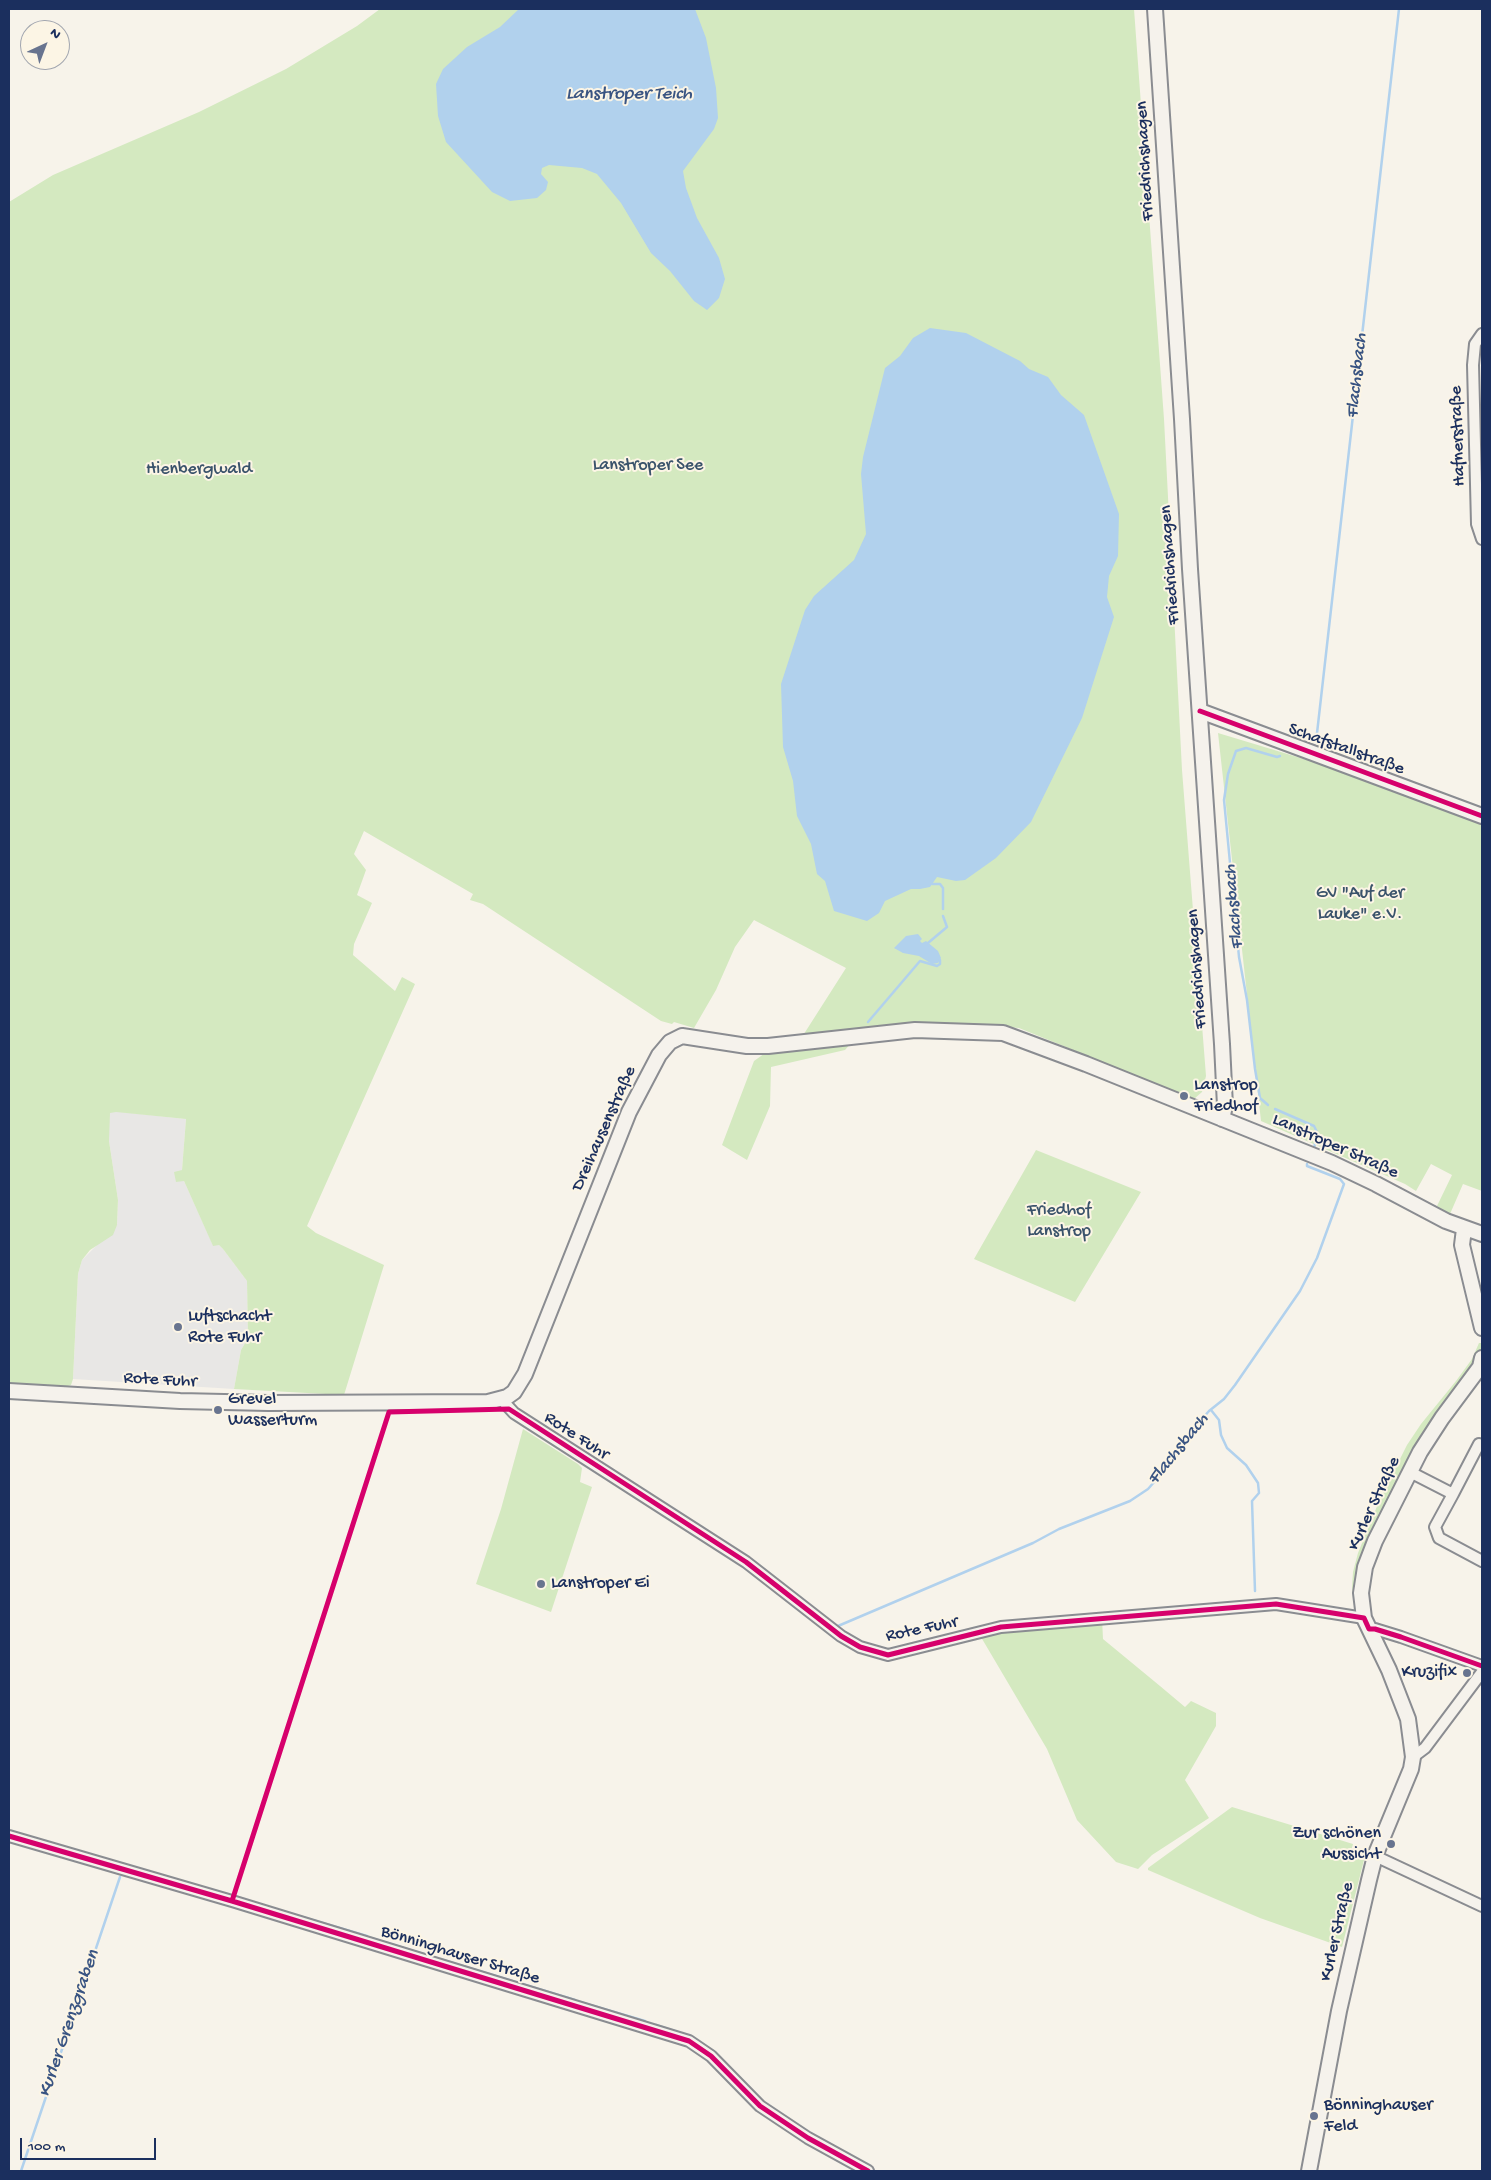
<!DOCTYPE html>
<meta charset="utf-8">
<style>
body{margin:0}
#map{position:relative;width:1491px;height:2180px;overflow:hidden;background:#f7f3ea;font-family:"Gochi Hand",sans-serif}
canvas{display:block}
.frame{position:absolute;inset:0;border:10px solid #1b2f5e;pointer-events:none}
.north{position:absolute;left:20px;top:20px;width:50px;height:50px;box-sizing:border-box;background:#fcf5e5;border:1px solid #a2a6af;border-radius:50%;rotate:43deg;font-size:14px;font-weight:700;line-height:20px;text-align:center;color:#1b2f5e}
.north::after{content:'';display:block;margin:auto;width:18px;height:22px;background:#68748f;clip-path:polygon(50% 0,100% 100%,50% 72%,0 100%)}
.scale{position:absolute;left:20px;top:2138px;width:136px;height:22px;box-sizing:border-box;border:2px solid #1b2f5e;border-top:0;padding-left:6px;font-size:15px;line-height:18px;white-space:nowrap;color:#1b2f5e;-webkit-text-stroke:4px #fcf5e5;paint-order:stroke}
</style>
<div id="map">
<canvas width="1491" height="2180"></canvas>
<div class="frame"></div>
<div class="north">N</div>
<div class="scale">100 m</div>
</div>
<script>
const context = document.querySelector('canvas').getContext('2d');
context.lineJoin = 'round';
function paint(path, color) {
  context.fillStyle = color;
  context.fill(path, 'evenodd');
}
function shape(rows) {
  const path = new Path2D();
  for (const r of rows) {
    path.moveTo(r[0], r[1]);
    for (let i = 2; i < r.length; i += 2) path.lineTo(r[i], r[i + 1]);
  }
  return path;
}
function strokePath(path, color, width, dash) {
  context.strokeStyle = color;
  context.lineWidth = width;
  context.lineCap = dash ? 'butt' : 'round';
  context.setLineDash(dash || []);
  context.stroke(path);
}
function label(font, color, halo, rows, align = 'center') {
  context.font = font + ' "Gochi Hand",sans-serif';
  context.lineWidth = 4;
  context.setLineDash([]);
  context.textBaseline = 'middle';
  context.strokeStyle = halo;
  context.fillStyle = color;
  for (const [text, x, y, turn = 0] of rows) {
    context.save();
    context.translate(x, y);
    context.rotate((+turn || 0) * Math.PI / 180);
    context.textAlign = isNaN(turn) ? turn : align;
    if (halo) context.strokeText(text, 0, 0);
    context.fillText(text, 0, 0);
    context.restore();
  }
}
paint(shape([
 [109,1112,122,1112,186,1119,182,1170,176,1181,184,1181,213,1245,219,1245,223,1249,247,1281,248,1338,241,1350,234,1389,73,1379,78,1274,82,1260,117,1225,118,1200,109,1141]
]), '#e8e7e5');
paint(shape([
 [380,9,1134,9,1164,419,1182,770,1206,1076,1202,1092,1194,1099,1019,1028,997,1026,898,1028,802,1037,846,968,754,920,735,947,716,990,694,1028,674,1022,672,1024,661,1021,483,904,470,900,473,894,364,831,354,854,366,870,357,895,372,903,354,944,353,955,395,991,402,977,415,984,307,1226,316,1233,384,1265,344,1395,234,1389,241,1350,248,1338,247,1281,223,1249,219,1245,213,1246,184,1181,176,1182,174,1172,182,1170,186,1119,116,1112,110,1113,109,1141,118,1200,117,1225,113,1235,90,1250,82,1260,78,1274,73,1379,71,1385,59,1389,9,1385,9,202,53,175,199,112,286,69,357,26],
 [1218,733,1443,801,1482,816,1482,1191,1463,1184,1450,1214,1437,1206,1452,1175,1431,1164,1416,1191,1405,1184,1261,1121],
 [852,1042,845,1050,771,1067,770,1106,747,1160,722,1145,754,1061,768,1051],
 [1036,1150,1141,1192,1075,1302,974,1259],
 [1479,1343,1482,1343,1482,1358,1375,1541,1357,1616,1352,1587,1353,1572,1358,1553,1380,1499,1407,1445,1421,1424,1456,1381,1472,1359],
 [523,1429,578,1464,582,1468,580,1482,592,1487,551,1612,476,1584,501,1509],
 [1102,1618,1103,1639,1160,1686,1185,1707,1191,1701,1216,1713,1216,1726,1185,1780,1209,1818,1152,1855,1138,1869,1116,1862,1077,1820,1047,1749,978,1632],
 [1232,1807,1353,1844,1350,1855,1364,1860,1342,1947,1260,1918,1148,1870,1148,1868]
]), '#d4e9c0');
paint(shape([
 [519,9,695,9,706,38,716,88,718,118,714,129,683,171,686,188,697,218,719,258,725,279,719,298,707,310,694,301,670,271,651,253,621,203,597,174,582,168,549,165,542,168,541,174,548,182,546,190,537,198,510,201,492,192,446,142,438,116,436,84,443,69,467,47,500,27],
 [930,328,966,333,1020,361,1029,369,1048,377,1061,395,1084,415,1119,514,1118,556,1109,576,1107,597,1114,617,1082,718,1031,822,996,858,965,880,956,881,937,877,930,887,920,889,911,889,885,901,879,913,867,921,834,911,825,881,817,874,811,844,797,816,793,781,783,747,781,684,805,610,814,596,854,560,866,534,861,474,863,457,885,368,900,356,913,338],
 [918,934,922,939,920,941,922,943,926,941,938,951,941,958,938,963,932,964,919,956,903,953,894,948,906,936]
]), '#b1d1ed');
strokePath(shape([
 [1316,742,1399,9],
 [932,884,940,884,943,888,943,909],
 [928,943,947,927,943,916],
 [868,1022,920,961,937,966,940,964,940,960],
 [1268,1105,1260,1098,1255,1069,1247,1000,1239,957,1224,800,1228,774,1236,751,1246,748,1277,757,1280,756],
 [1275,1109,1314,1126,1317,1132,1314,1149],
 [1211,1410,1219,1420,1221,1435,1227,1448,1246,1465,1258,1483,1259,1493,1252,1501,1255,1591],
 [838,1626,1033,1543,1059,1529,1130,1501,1148,1489,1177,1456,1202,1419,1209,1411,1224,1399,1235,1385,1300,1291,1317,1258,1344,1184,1340,1179,1307,1166,1307,1164],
 [268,1907,367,1936],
 [371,1938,433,1957],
 [443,1960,575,2000],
 [580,2002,645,2021],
 [656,2025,677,2032],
 [21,2171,120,1877]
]), '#b1d1ed', 2.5);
const street = shape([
 [1482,334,1475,344,1473,365,1477,524,1482,539],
 [502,1400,514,1413,746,1562,841,1636,860,1647,888,1655,1001,1627,1276,1604,1364,1618],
 [1410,1472,1453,1494,1479,1444,1482,1446],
 [1453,1494,1435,1527,1439,1538,1482,1561],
 [1369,1629,1375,1629,1401,1637,1482,1666],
 [1413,1757,1425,1748,1482,1672],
 [9,1836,232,1901,689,2041,711,2056,760,2106,808,2138,868,2171],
 [1375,1856,1482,1906]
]);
const secondary = shape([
 [1155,9,1182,419,1190,569,1222,1044,1225,1106,1222,1119],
 [1200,711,1482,816],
 [1464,1229,1462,1245,1482,1328],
 [9,1391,180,1401,268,1403,488,1402,507,1397,514,1392,525,1374,629,1112,659,1055,670,1042,682,1036,747,1046,768,1046,915,1030,1003,1033,1086,1064,1332,1163,1376,1184,1446,1221,1482,1234],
 [1309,2171,1339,2011,1369,1880,1375,1856,1411,1769,1413,1757,1408,1719,1389,1670,1364,1618,1361,1593,1365,1567,1375,1541,1420,1452,1442,1418,1480,1367,1482,1358]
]);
strokePath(street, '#8a8c91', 14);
strokePath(secondary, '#8a8c91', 18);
strokePath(street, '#f5f2ec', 10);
strokePath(secondary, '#f5f2ec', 14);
strokePath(shape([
 [1200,711,1482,816],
 [9,1836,232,1901,689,2041,711,2056,760,2106,808,2138,868,2171],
 [232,1901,389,1412,509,1409,746,1562,841,1636,860,1647,888,1655,1001,1627,1276,1604,1364,1618,1369,1629,1375,1629,1401,1637,1482,1666]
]), '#d6006c', 5);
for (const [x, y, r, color] of [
 [1184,1096,5,"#68748f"],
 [178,1327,5,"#68748f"],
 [218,1410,5,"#68748f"],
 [541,1584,5,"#68748f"],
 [1467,1673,5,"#68748f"],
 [1391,1844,5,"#68748f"],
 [1314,2116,5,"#68748f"]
]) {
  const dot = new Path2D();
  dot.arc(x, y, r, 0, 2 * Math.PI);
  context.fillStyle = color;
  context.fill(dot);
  strokePath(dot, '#fcf5e5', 2);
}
label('18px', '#1b2f5e', '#fcf5e5', [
 ["Friedrichshagen",1146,161,-93],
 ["Hafnerstraße",1459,436,-92],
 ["Friedrichshagen",1171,565,-94],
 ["Schafstallstraße",1346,750,20],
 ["Friedrichshagen",1198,969,-94],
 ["Dreihausenstraße",605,1129,-66],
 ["Lanstroper Straße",1335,1147,24],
 ["Rote Fuhr",160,1381,3],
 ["Rote Fuhr",576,1437,33],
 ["Kurler Straße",1375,1504,-65],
 ["Rote Fuhr",922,1630,-12],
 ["Kurler Straße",1338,1932,-77],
 ["Bönninghauser Straße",460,1956,17]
]);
label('18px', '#3a536b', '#fcf5e5', [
 ["Lanstroper See",648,466],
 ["Hienbergwald",199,470],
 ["GV \"Auf der",1360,894],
 ["Lauke\" e.V.",1360,915],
 ["Friedhof",1059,1211],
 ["Lanstrop",1059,1232]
]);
label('18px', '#1b2f5e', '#fcf5e5', [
 ["Lanstrop",1194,1086],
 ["Friedhof",1194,1107],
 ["Luftschacht",188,1317],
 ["Rote Fuhr",188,1338],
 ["Grevel",228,1400],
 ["Wasserturm",228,1421],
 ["Lanstroper Ei",551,1584],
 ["Kruzifix",1457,1673,"right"],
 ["Zur schönen",1381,1834,"right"],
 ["Aussicht",1381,1855,"right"],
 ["Bönninghauser",1324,2106],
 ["Feld",1324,2127]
], 'left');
label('italic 19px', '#395482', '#fcf5e5', [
 ["Lanstroper Teich",629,95],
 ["Flachsbach",1358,376,-84],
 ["Flachsbach",1235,907,-95],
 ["Flachsbach",1179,1450,-51],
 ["Kurler Grenzgraben",70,2024,-71]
]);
</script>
